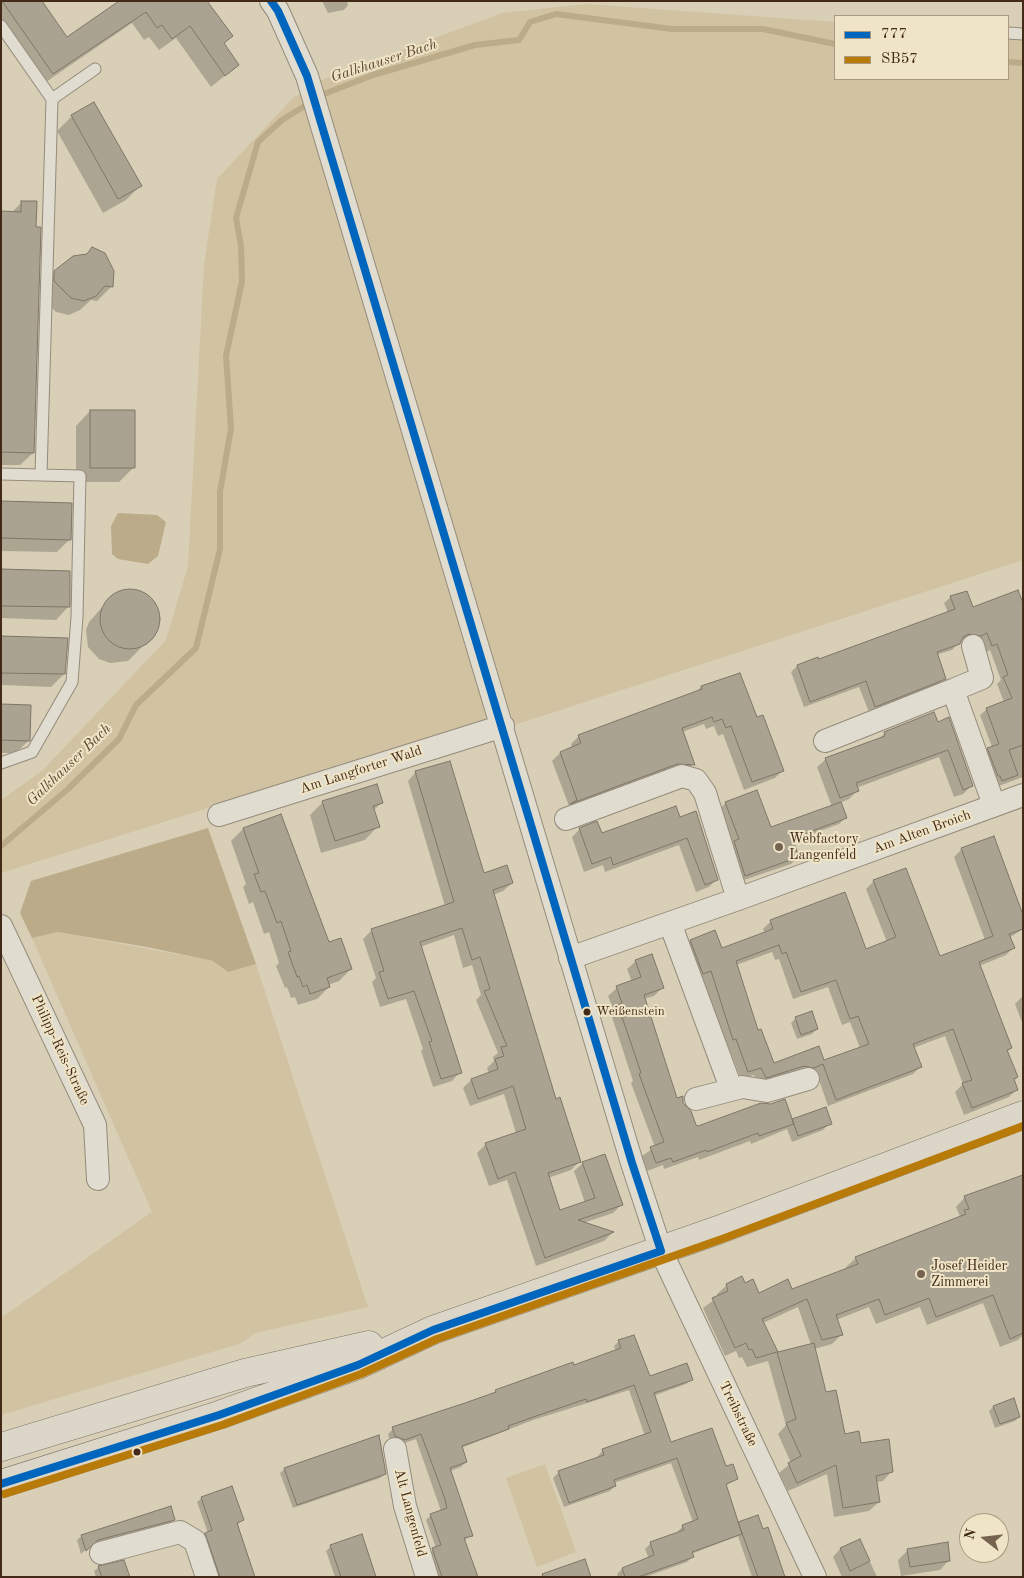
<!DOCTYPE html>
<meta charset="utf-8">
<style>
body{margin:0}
#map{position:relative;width:1024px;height:1578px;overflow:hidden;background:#d8cfb6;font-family:"Old Standard TT",serif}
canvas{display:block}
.frame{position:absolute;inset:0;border:2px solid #422918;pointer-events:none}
.legend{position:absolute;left:834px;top:15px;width:175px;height:65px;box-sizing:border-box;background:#efe4c6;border:1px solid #aa9980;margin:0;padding:6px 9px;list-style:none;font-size:15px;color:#422918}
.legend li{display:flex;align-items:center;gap:10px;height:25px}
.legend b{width:25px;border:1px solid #aa9980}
.north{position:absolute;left:959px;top:1513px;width:50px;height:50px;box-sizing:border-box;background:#efe4c6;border:1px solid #aa9980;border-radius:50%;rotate:286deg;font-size:14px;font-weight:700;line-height:20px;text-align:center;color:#422918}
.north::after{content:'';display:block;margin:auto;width:18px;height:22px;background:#76634f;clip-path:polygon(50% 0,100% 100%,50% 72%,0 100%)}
</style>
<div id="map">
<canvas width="1024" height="1578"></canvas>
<div class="frame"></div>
<ul class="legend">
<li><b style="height:6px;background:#0065bd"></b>777</li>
<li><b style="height:6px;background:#b87a08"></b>SB57</li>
</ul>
<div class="north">N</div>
</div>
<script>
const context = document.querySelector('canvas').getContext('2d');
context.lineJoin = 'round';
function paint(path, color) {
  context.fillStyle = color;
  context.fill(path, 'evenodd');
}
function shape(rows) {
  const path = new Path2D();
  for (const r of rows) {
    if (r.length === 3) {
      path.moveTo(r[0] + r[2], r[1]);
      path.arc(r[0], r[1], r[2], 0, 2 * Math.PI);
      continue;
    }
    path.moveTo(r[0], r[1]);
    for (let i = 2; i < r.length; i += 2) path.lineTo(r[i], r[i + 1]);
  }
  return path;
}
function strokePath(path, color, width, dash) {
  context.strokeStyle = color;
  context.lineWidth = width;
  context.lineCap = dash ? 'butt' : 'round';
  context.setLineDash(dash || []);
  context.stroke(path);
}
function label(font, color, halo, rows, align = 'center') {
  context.font = font + ' "Old Standard TT",serif';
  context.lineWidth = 4;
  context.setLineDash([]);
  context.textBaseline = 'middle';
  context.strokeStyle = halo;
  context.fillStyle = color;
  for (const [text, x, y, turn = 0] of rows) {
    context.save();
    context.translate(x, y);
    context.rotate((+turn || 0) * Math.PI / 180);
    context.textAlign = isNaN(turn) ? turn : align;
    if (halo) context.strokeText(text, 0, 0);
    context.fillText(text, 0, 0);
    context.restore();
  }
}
paint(shape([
 [586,4,835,22,835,79,1008,79,1008,35,1023,36,1023,560,514,725,511,713,1,873,1,800,43,770,166,640,188,566,204,265,217,179,293,98,319,81,502,13],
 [58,932,213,961,228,972,256,964,368,1307,256,1333,239,1344,1,1415,1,1318,152,1212,32,938],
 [545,1464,576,1552,537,1567,506,1478]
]), '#d1c2a1');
paint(shape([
 [118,513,157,515,166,522,158,556,148,564,118,559,112,554,111,526],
 [208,828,256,964,228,972,213,961,147,947,58,932,32,938,20,913,31,881]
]), '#bbab89');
paint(shape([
 [1,1,40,1,67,39,121,1,231,36,223,44,238,65,211,87,176,38,159,50,149,37,144,40,132,23,40,86,1,31],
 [322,1,347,1,348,5,344,10,328,13],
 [94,104,140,186,126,200,103,213,57,131,72,116],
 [22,202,33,453,20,465,1,465,1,217,11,213],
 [92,249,112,286,97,301,91,300,80,310,69,315,56,312,40,296,40,287,55,272,85,256],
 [90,411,133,468,119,482,76,482,76,426],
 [1,502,70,539,57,552,1,551],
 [1,570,68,607,56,620,1,618],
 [134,590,145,594,154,602,158,611,159,622,155,634,128,661,110,663,99,659,88,647,86,630,89,622,113,595],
 [1017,591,1023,688,1023,777,996,787,982,755,992,747,980,715,987,709,1004,702,997,684,1001,680,990,650,986,652,973,642,962,639,952,650,936,655,944,678,938,685,869,712,859,687,804,707,791,672,797,666,818,661,948,613,944,603,951,597,972,608],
 [1,637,64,674,51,687,1,685],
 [701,687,756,719,783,770,775,778,744,790,723,734,718,736,714,726,706,729,704,724,682,732,693,764,686,772,569,806,552,761,560,753,572,748,571,744,579,736,694,694],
 [1,705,29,740,16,753,1,753],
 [933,713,972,785,963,794,954,797,939,757,856,788,857,791,849,799,840,803,845,818,839,824,801,838,793,844,798,857,791,864,738,882,719,809,726,803,771,829,832,807,817,767,826,759,878,740,885,733],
 [416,772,483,874,512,883,503,891,493,895,555,1101,579,1162,571,1170,548,1178,560,1211,585,1203,574,1171,583,1163,621,1205,613,1213,583,1223,612,1233,604,1241,536,1266,507,1180,489,1186,477,1153,486,1144,516,1133,504,1094,470,1106,463,1088,471,1080,489,1074,487,1068,494,1061,493,1057,498,1053,476,1000,481,995,472,965,463,968,454,935,420,947,460,1072,452,1081,433,1087,421,1051,423,1049,406,999,380,1007,372,982,376,978,363,939,372,930,445,906,408,781],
 [323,802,381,803,374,810,378,826,365,840,321,853,310,815],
 [281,816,328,944,351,969,339,981,328,985,329,987,317,999,298,1005,295,997,291,998,287,987,285,988,276,966,279,963,269,932,264,934,253,902,249,904,243,887,246,884,231,841,243,829],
 [679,818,717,879,709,887,696,892,679,845,605,872,603,865,584,872,572,837,580,829,601,835],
 [962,849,1023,919,1023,929,1009,938,1013,948,1006,955,979,966,1011,1048,1007,1052,1017,1077,1013,1081,1016,1090,1009,1097,964,1115,955,1092,963,1084,945,1036,913,1048,920,1067,913,1074,828,1106,816,1071,758,1084,754,1075,741,1079,728,1046,725,1047,703,978,695,981,683,948,691,941,721,950,765,933,763,929,771,921,865,950,887,942,866,889,874,881,939,958,985,940,954,857],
 [772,952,775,960,779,959,793,999,828,987,842,1025,850,1022,860,1048,823,1061,773,1064,757,1031,736,965],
 [636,961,663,987,654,996,644,999,676,1100,682,1103,695,1126,698,1128,792,1121,830,1123,823,1130,792,1142,787,1129,751,1144,750,1141,699,1160,698,1157,664,1169,663,1165,647,1171,642,1156,655,1147,631,1083,633,1081,611,1014,614,1011,608,996,617,988,632,982,627,969],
 [1023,996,1023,1025,1015,1004],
 [796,1018,817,1029,812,1034,797,1039,791,1023],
 [1023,1176,1023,1335,1018,1340,1000,1347,983,1303,927,1325,920,1307,876,1324,869,1307,836,1320,842,1334,832,1344,814,1349,825,1393,844,1435,860,1445,892,1471,883,1481,876,1482,879,1502,869,1511,834,1517,827,1474,788,1491,779,1473,791,1463,778,1434,786,1425,768,1361,747,1367,742,1357,739,1358,736,1351,725,1356,703,1308,718,1297,717,1294,727,1285,744,1285,758,1294,791,1291,847,1269,846,1267,856,1258,960,1217,956,1207,965,1197],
 [726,1287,728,1287,730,1297],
 [798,1307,811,1345,777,1354,763,1323],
 [619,1341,649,1378,691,1379,686,1384,653,1396,670,1444,725,1468,737,1479,725,1486,738,1524,784,1577,752,1577,738,1536,691,1554,692,1557,687,1562,645,1577,618,1577,617,1574,622,1569,649,1559,645,1549,650,1544,679,1534,678,1531,683,1526,693,1522,671,1463,614,1483,615,1486,610,1491,564,1507,553,1478,558,1473,599,1458,598,1456,603,1450,645,1436,629,1390,533,1420,461,1448,466,1462,461,1467,450,1471,471,1535,464,1541,478,1577,437,1577,428,1554,436,1548,426,1520,431,1515,441,1511,416,1439,399,1445,390,1441,388,1434,393,1429,492,1395,496,1391,616,1352,614,1346],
 [993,1407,1019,1417,1015,1421,995,1428,989,1411],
 [285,1469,385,1474,380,1478,293,1508,280,1473],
 [202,1498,243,1520,237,1525,254,1577,215,1577,202,1538,208,1533,197,1502],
 [174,1519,169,1524,92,1544,81,1554,77,1540,82,1536],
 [860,1540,877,1577,842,1577,833,1557,840,1549],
 [331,1546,375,1577,335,1577,326,1551],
 [908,1550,949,1560,940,1570,901,1576,898,1560],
 [99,1567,128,1577,96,1577,94,1571]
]), '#0003');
strokePath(shape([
 [1008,62,1023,63],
 [1,846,68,789,119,739,136,705,196,648,220,549,220,492,231,428,226,356,242,281,241,246,236,218,258,142,282,120,324,94,373,75,475,45,519,40,530,22,556,14,672,29,763,29,835,44]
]), '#bbab89', 6);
const building = shape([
 [2,1,42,1,67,37,119,1,207,1,233,36,224,43,239,65,225,76,190,26,172,39,162,25,157,28,146,12,53,74,2,1],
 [94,102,142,186,118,199,71,115,94,102],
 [21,201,37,201,36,227,41,227,34,453,1,452,1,211,21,212,21,201],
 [92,247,105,253,114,271,113,287,105,286,96,296,84,301,71,298,54,281,54,271,73,256,87,254,92,247],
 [90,410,135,410,135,468,90,468,90,410],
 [1,501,72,503,71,540,1,538,1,501],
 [1,569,70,571,70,607,1,606,1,569],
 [130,619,30],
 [1018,590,1023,603,1023,745,1009,750,1018,775,1002,781,1000,776,998,776,987,748,999,744,986,708,1012,698,1003,677,1008,675,997,644,992,646,987,633,981,636,969,634,963,637,960,644,937,652,946,679,875,707,866,681,810,702,797,665,818,657,819,659,955,609,950,596,967,591,973,607,1018,590],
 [1,636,68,638,65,674,1,673,1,636],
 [740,673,757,717,763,715,784,771,752,782,731,726,726,728,722,719,714,722,712,717,682,728,695,765,677,764,570,804,577,800,560,752,581,743,578,735,702,689,701,686,740,673],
 [1,704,31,705,30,741,1,740,1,704],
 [934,712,938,722,949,717,973,786,963,790,948,750,856,783,859,791,840,798,825,758,885,736,884,732,934,712],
 [450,761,484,873,507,865,513,883,493,890,556,1099,560,1097,581,1162,548,1173,560,1210,595,1198,582,1162,605,1154,623,1205,578,1220,614,1232,545,1258,515,1172,498,1179,485,1143,526,1129,513,1086,478,1099,471,1079,498,1069,495,1059,504,1056,501,1047,507,1046,484,991,490,989,480,957,472,960,462,928,420,942,462,1073,441,1079,429,1042,432,1041,414,991,388,999,379,972,384,971,371,929,454,902,415,771,450,761],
 [377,784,383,803,373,806,380,827,335,841,322,801,377,784],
 [757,790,771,827,841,802,847,818,804,834,805,836,793,840,799,857,745,876,734,841,739,839,725,802,757,790],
 [676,806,680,817,696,811,718,880,705,885,687,838,613,865,611,857,592,864,579,828,597,821,602,833,676,806],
 [281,814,329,942,341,938,352,969,327,978,330,987,310,994,307,985,303,987,299,976,297,977,288,952,291,951,281,921,277,923,265,891,261,892,254,874,259,873,243,828,281,814],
 [994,836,1023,915,1023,929,1009,934,1015,948,979,962,1012,1048,1007,1050,1018,1077,1014,1079,1018,1090,972,1108,962,1083,972,1080,953,1029,913,1044,922,1067,836,1100,823,1064,814,1068,804,1066,766,1078,761,1068,748,1072,736,1039,733,1040,711,971,703,974,690,940,715,930,722,948,773,929,770,920,845,892,866,949,896,937,873,880,906,868,940,956,993,936,961,848,994,836],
 [779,945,782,954,786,952,801,992,836,980,850,1019,858,1016,869,1044,824,1060,819,1046,774,1063,761,1029,758,1030,736,961,779,945],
 [652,954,664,988,644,995,677,1098,683,1096,683,1103,691,1111,696,1125,698,1126,761,1103,771,1104,785,1099,794,1124,759,1136,758,1133,707,1152,706,1150,673,1162,671,1158,656,1163,650,1147,664,1142,639,1074,641,1073,618,1005,622,1003,616,986,641,977,635,960,652,954],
 [812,1011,818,1029,801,1035,795,1017,812,1011],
 [826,1107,832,1124,798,1136,792,1119,826,1107],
 [1023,1175,1023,1333,1010,1339,993,1295,936,1317,929,1298,885,1315,879,1299,836,1315,843,1335,822,1340,807,1299,762,1319,778,1352,814,1343,826,1392,836,1390,845,1434,859,1431,861,1443,889,1439,893,1472,876,1476,880,1502,843,1508,836,1465,797,1483,788,1463,801,1456,786,1423,796,1419,777,1352,756,1358,752,1349,749,1350,746,1343,735,1348,712,1298,728,1291,726,1284,742,1276,745,1283,753,1279,759,1293,788,1279,792,1289,858,1264,855,1257,966,1214,964,1210,969,1209,964,1196,1023,1175],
 [634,1335,650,1376,687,1363,693,1380,654,1393,671,1442,712,1428,726,1466,733,1464,738,1479,726,1484,742,1534,692,1552,694,1557,638,1577,625,1577,622,1568,654,1555,650,1542,684,1530,682,1525,698,1519,677,1458,614,1480,616,1486,569,1503,558,1471,604,1455,602,1449,651,1432,634,1385,587,1402,586,1399,539,1415,508,1426,509,1429,462,1446,467,1462,450,1468,473,1536,464,1538,478,1577,442,1577,432,1548,441,1545,430,1514,447,1508,445,1499,421,1434,405,1440,395,1436,392,1427,465,1403,496,1392,495,1390,573,1362,574,1365,621,1348,618,1340,634,1335],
 [1014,1398,1020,1417,1000,1424,993,1406,1014,1398],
 [379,1435,386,1474,297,1505,284,1468,379,1435],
 [232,1486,244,1520,237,1523,255,1577,220,1577,205,1533,212,1530,201,1497,232,1486],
 [171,1506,175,1520,98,1540,86,1551,81,1535,171,1506],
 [758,1515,763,1529,768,1527,785,1577,758,1577,738,1522,758,1515],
 [362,1534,376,1577,341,1577,330,1545,362,1534],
 [860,1539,870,1561,850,1571,840,1548,860,1539],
 [948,1542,950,1561,910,1567,907,1549,948,1542],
 [585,1559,591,1577,543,1577,542,1574,585,1559],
 [124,1560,130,1577,102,1577,98,1566,124,1560]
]);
paint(building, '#aba392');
strokePath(building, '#7e7567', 1);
const lane = shape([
 [1,26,52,99],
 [1008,33,1023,34],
 [1,474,80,476,77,617,72,682,32,752,1,763],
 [41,474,52,99,95,69]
]);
const street = shape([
 [271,1,278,11,307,76,632,1163,661,1251,815,1577],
 [953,690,982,678,973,646],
 [825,741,953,690,994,805],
 [219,815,503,726],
 [566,819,682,776,696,780,705,793,738,899],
 [670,923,731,1088],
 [1,926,95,1125,98,1179],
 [570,958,738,899,1023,795],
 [696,1099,742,1087,767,1091,808,1079],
 [395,1449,405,1506,427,1577],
 [101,1553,180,1532,195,1541,207,1577]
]);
const primary = shape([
 [1,1447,245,1373,369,1345],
 [1,1484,219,1415,358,1365,433,1330,718,1230,1023,1115]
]);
strokePath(lane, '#948b7b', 13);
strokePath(street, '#948b7b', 24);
strokePath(primary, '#7e7567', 29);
strokePath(lane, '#e0dccf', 11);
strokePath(street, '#e0dccf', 22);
strokePath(primary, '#dbd6c7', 28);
strokePath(shape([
 [271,1,278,11,307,76,632,1163,661,1251],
 [1,1484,219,1415,358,1365,433,1330,661,1251]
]), '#0065bd', 8);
strokePath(shape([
 [4,1494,222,1425,361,1374,437,1339,722,1239,1023,1126]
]), '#b87a08', 8);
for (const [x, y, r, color] of [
 [779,847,5,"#76634f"],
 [587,1012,4.5,"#422918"],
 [921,1274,5,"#76634f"],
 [137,1452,4.5,"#422918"]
]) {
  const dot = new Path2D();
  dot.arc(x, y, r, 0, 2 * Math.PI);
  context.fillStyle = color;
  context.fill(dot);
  strokePath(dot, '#efe4c6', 2);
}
label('13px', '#422918', '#efe4c6', [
 ["Weißenstein",596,1012]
], 'left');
label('14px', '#422918', '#efe4c6', [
 ["Am Langforter Wald",361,770,-18],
 ["Am Alten Broich",922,832,-20],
 ["Philipp-Reis-Straße",60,1050,65],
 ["Treibstraße",738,1414,64],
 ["Alt Langenfeld",410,1513,75]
]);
label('14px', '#422918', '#efe4c6', [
 ["Webfactory",789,839],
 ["Langenfeld",789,855],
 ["Josef Heider",931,1266],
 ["Zimmerei",931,1282]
], 'left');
label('italic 15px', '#5d4630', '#efe4c6', [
 ["Galkhauser Bach",384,61,-18],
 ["Galkhauser Bach",69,765,-44]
]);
</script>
